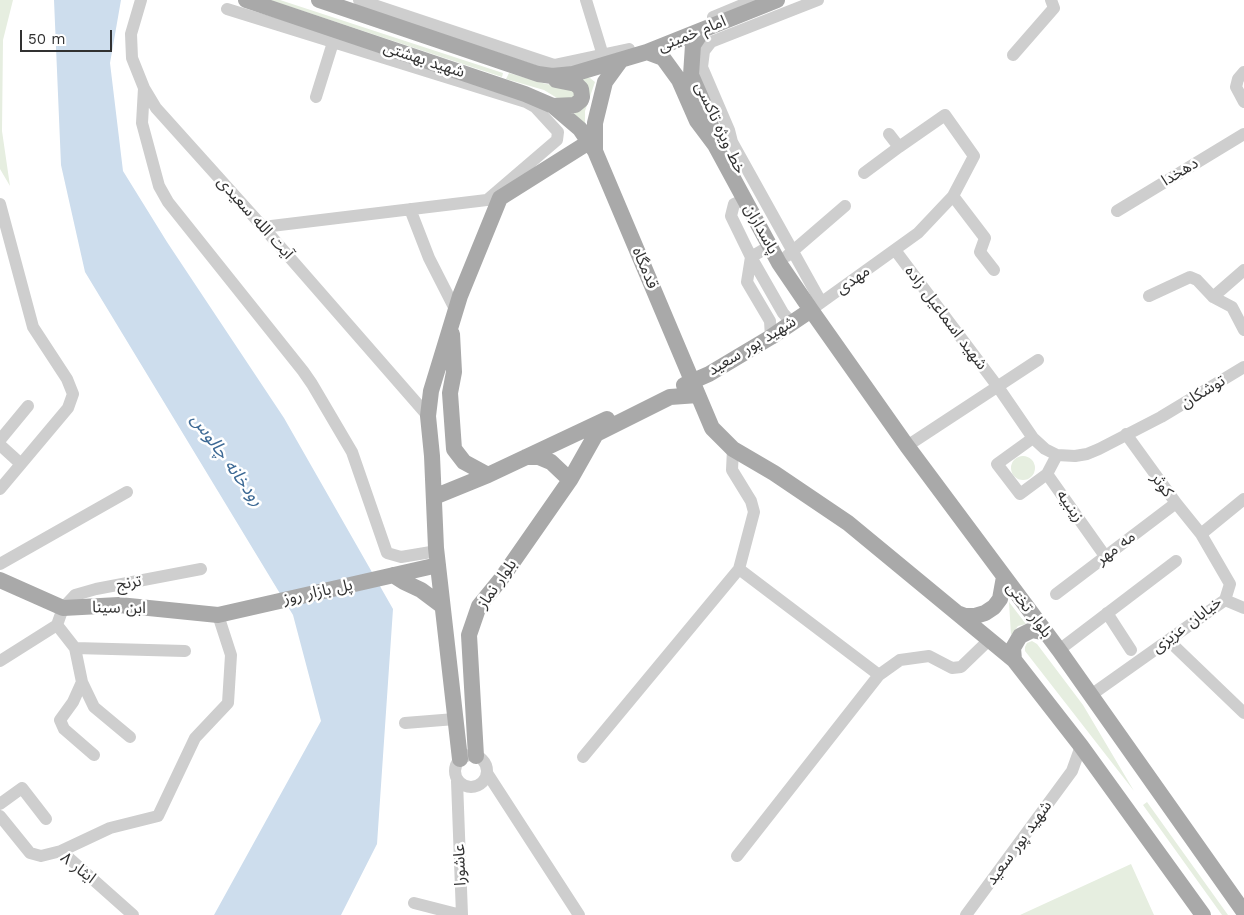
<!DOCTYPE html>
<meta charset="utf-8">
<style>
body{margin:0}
#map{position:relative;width:1244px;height:915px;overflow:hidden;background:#fff;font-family:"Work Sans",sans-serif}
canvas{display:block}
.scale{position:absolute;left:20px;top:30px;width:92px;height:22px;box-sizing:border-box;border:2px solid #313131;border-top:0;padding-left:6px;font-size:15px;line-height:18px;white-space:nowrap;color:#313131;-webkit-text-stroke:4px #fff;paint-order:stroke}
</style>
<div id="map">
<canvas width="1244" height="915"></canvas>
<div class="scale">50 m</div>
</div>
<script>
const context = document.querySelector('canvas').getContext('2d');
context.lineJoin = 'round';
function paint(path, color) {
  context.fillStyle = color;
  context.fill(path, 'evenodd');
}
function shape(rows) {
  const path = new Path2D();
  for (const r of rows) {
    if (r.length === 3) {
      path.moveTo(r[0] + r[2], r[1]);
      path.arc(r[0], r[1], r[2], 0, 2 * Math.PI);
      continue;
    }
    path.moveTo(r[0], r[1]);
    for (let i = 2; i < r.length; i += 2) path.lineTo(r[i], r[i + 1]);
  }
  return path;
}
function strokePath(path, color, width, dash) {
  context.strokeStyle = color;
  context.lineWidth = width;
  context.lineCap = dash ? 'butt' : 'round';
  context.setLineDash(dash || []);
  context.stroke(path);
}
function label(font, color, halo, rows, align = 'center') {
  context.font = font + ' "Work Sans","Noto Sans Arabic",sans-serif';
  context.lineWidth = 5;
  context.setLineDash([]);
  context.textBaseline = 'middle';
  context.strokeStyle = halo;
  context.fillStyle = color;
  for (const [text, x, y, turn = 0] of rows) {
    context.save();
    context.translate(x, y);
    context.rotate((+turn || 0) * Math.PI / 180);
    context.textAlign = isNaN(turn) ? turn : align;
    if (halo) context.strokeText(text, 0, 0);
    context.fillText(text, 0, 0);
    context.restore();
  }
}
paint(shape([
 [0,0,13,0,3,40,2,131,10,186,0,169],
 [270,0,280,0,503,73,502,77],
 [509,73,546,84,565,86,578,94,565,103,544,90,506,79],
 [575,78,590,78,595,82,585,111,585,122,588,131,573,112],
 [1023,468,12],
 [1009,602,1026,624,1018,626,1011,635],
 [1032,641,1037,644,1083,705,1134,791,1025,651,1025,647,1027,643],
 [1147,802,1228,915,1222,915,1143,805],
 [1131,864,1154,915,1020,915]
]), '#e6eee0');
paint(shape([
 [54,0,121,0,110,63,123,171,167,242,284,418,393,609,377,844,341,915,214,915,321,721,293,615,85,272,61,165]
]), '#cddded');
strokePath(shape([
 [141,0,131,34,132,58,144,88,156,108,263,227,428,416],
 [359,0,554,65,629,49],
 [586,0,605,62],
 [818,0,711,42,704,51,702,67,729,130,732,142,821,302],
 [227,9,526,102,535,107,558,132,557,140,487,200],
 [713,17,754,0],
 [1013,55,1054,8,1051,0],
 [1244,72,1238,79,1236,87,1244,102],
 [144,88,142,123,159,186,168,202,303,371,312,384,352,452,387,553,401,557,437,551],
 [316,97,335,36],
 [864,173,899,147],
 [953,196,985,238,980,252,994,270],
 [746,202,741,201,734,204,731,216,751,257,747,282,770,321,771,337],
 [0,204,33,327,67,379,73,394,68,408,0,489],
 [410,209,429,258,456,311],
 [1117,211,1244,134],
 [263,227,495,199],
 [770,246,751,257,783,313,792,323],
 [895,250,998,387,1033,438,1045,449,1057,455,1075,456,1087,454,1099,449,1161,417,1244,367],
 [787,256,845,206],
 [1149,296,1190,277,1197,280,1213,297,1232,307,1244,330],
 [1213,297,1244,270],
 [815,307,918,233,953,196,974,156,945,115,899,147,889,134],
 [1033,438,997,464,1020,494,1047,474],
 [0,440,28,406],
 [0,445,21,464],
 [907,446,1038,360],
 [1057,455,1047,474,1105,556],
 [1201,534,1244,499],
 [0,564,127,492],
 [739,569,879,675],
 [1056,594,1176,503],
 [1225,600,1244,608],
 [1107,613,1131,650],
 [57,625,75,648,82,682,94,707,130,737],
 [1169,641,1244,713],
 [75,648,185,651],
 [1059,650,1176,561],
 [0,661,57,625,63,608,75,595,96,589,201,569],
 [82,682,73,702,60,720,64,729,94,755],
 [1091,695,1225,600,1230,584,1201,534,1176,503,1126,434],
 [405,723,455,719],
 [471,771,16],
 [583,757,739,569,754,512,751,501,732,470,733,449],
 [487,773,579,915],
 [457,781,462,915],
 [0,804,22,788,46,819],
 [0,816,30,853,41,856,61,851,133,915],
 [61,851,110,828,158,816,195,738,228,703,231,655,218,615],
 [737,856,879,675,900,660,929,656,952,668,961,667,989,640],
 [414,903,461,915],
 [966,915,1072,771,1081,746]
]), '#cecece', 12);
strokePath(shape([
 [246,0,525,94,553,106,580,129,595,151,712,428,733,449,774,473,848,523,1014,660,1081,746,1203,915],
 [319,0,538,74,552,76,573,74,647,52,777,0],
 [703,30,693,45,691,75,709,116,714,141],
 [647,52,663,58,679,80,697,121,715,145,779,263,811,310,907,446,1059,650,1244,912],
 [553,106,575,105,581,100,582,97,581,89,576,84,556,80],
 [595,151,595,123,605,82,621,60],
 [452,334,454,372,450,393,454,449,464,462,488,475],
 [684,385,709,374,771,337,811,310],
 [526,457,539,457,551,462,570,480],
 [434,497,488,475,607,419],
 [393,575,404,582,421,590,441,605],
 [0,580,63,608,119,605,218,615,438,565],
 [957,613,965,616,975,616,985,613,994,607,1000,599,1004,577],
 [1014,660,1013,648,1020,636,1032,630,1046,633],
 [476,756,469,635,479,606,501,579,570,480,596,434,670,397,698,395],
 [460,759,436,548,432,456,428,416,431,391,460,296,500,198,589,142]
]), '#a9a9a9', 16);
label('16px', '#313131', '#fff', [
 ["امام خمینی",692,34,-22],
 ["شهید بهشتی",424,60,18],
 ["خط ویژه تاکسی",720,128,65],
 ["دهخدا",1180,172,-31],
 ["آیت الله سعیدی",255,218,48],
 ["پاسداران",761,229,61],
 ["قدمگاه",645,268,67],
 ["مهدی",853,280,-35],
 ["شهید اسماعیل زاده",946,318,53],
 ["شهید پور سعید",752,346,-31],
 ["توشکان",1203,392,-31],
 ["کوثر",1162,485,54],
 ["زینبیه",1070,506,55],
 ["مه مهر",1116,548,-37],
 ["ترنج",129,583,-10],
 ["بلوار نماز",497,584,-55],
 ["پل بازار روز",318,592,-12],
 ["ابن سینا",119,608,1],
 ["بلوار تختی",1029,610,53],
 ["خیابان عزیزی",1187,625,-37],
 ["شهید پور سعید",1019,843,-54],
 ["عاشورا",460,865,-92],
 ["ایثار ۸",78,868,38]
]);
label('italic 18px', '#3e6a95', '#fff', [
 ["رودخانه چالوس",227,460,54]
]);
</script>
